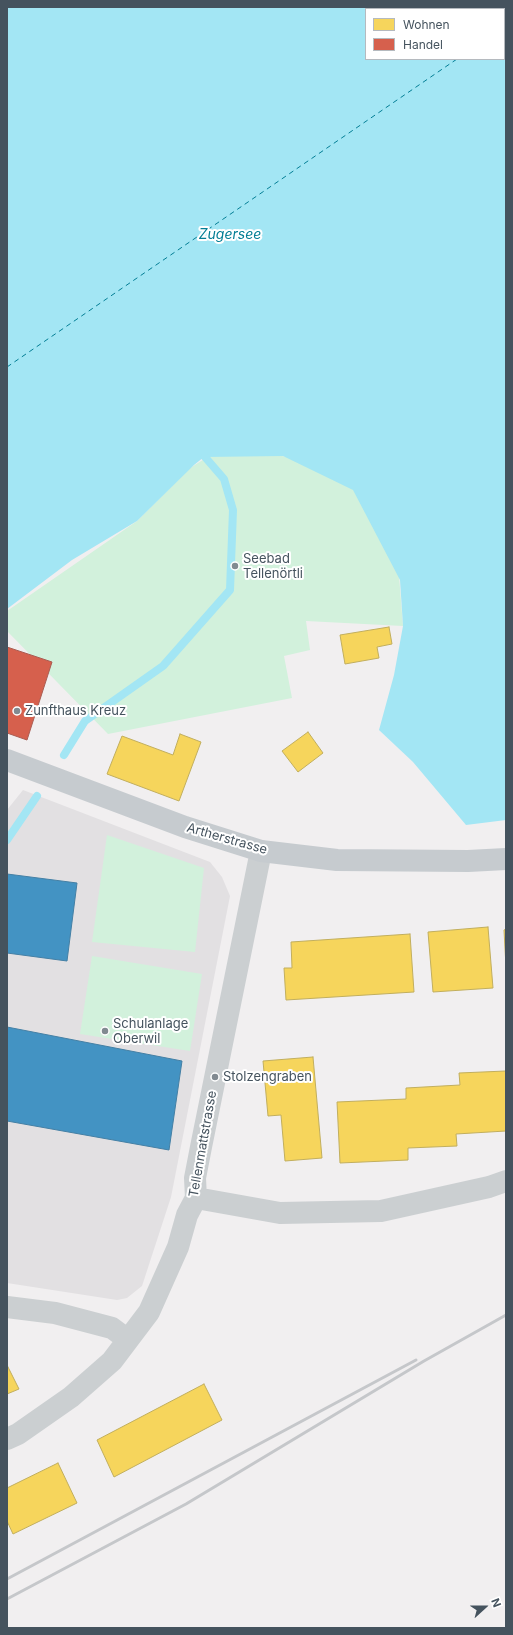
<!DOCTYPE html>
<meta charset="utf-8">
<style>
body{margin:0}
#map{position:relative;width:513px;height:1635px;overflow:hidden;background:#f1eff0;font-family:Inter,sans-serif}
canvas{display:block}
.frame{position:absolute;inset:0;border:8px solid #45535e;pointer-events:none}
.legend{position:absolute;left:365px;top:8px;width:140px;height:52px;box-sizing:border-box;background:#fff;border:1px solid #b5babf;margin:0;padding:5px 7px;list-style:none;font-size:12px;color:#45535e}
.legend li{display:flex;align-items:center;gap:8px;height:20px}
.legend b{width:20px;border:1px solid #b5babf}
.north{position:absolute;left:465px;top:1587px;width:40px;height:40px;-webkit-text-stroke:3px #fff;paint-order:stroke;rotate:69deg;font-size:11px;font-weight:700;line-height:16px;text-align:center;color:#45535e}
.north::after{content:'';display:block;margin:auto;width:14px;height:18px;background:#45535e;clip-path:polygon(50% 0,100% 100%,50% 72%,0 100%)}
</style>
<div id="map">
<canvas width="513" height="1635"></canvas>
<div class="frame"></div>
<ul class="legend">
<li><b style="height:11px;background:#f6d55c"></b>Wohnen</li>
<li><b style="height:11px;background:#d6604d"></b>Handel</li>
</ul>
<div class="north">N</div>
</div>
<script>
const context = document.querySelector('canvas').getContext('2d');
context.lineJoin = 'round';
function paint(path, color) {
  context.fillStyle = color;
  context.fill(path, 'evenodd');
}
function shape(rows) {
  const path = new Path2D();
  for (const r of rows) {
    path.moveTo(r[0], r[1]);
    for (let i = 2; i < r.length; i += 2) path.lineTo(r[i], r[i + 1]);
  }
  return path;
}
function strokePath(path, color, width, dash) {
  context.strokeStyle = color;
  context.lineWidth = width;
  context.lineCap = dash ? 'butt' : 'round';
  context.setLineDash(dash || []);
  context.stroke(path);
}
function label(font, color, halo, rows, align = 'center') {
  context.font = font + ' Inter,sans-serif';
  context.lineWidth = 4;
  context.setLineDash([]);
  context.textBaseline = 'middle';
  context.strokeStyle = halo;
  context.fillStyle = color;
  for (const [text, x, y, turn = 0] of rows) {
    context.save();
    context.translate(x, y);
    context.rotate((+turn || 0) * Math.PI / 180);
    context.textAlign = isNaN(turn) ? turn : align;
    if (halo) context.strokeText(text, 0, 0);
    context.fillText(text, 0, 0);
    context.restore();
  }
}
paint(shape([
 [23,790,210,862,222,877,230,896,171,1197,142,1286,127,1298,117,1300,7,1283,7,810]
]), '#e2e0e2');
paint(shape([
 [225,446,391,475,403,626,306,621,310,650,284,656,292,698,108,734,7,631,7,611,137,521,190,468],
 [107,835,204,868,195,952,92,942],
 [92,956,202,974,190,1051,80,1034]
]), '#d2f1dc');
paint(shape([
 [7,7,506,7,506,820,466,825,413,762,379,730,394,675,403,626,400,580,353,490,283,456,204,457,194,465,137,521,72,560,7,609],
 [366,9,504,9,504,59,366,59]
]), '#a3e6f4');
const homes = shape([
 [389,627,392,644,377,647,379,658,345,664,340,635,389,627],
 [308,732,323,753,298,772,282,751,308,732],
 [180,734,201,742,179,801,107,774,122,736,173,755,180,734],
 [488,927,493,988,433,992,428,932,488,927],
 [506,929,506,967,504,930,506,929],
 [410,934,414,992,286,1000,284,968,292,968,291,942,410,934],
 [313,1057,322,1158,285,1161,281,1115,268,1116,263,1061,313,1057],
 [506,1071,506,1131,456,1134,457,1146,408,1148,408,1160,340,1163,337,1102,406,1099,406,1088,460,1085,459,1073,506,1071],
 [7,1365,19,1389,7,1394,7,1365],
 [204,1384,222,1420,114,1477,97,1440,204,1384],
 [58,1463,77,1503,13,1534,7,1521,7,1488,58,1463]
]);
paint(homes, '#f6d55c');
strokePath(homes, '#c1ae5d', 1);
const shops = shape([
 [7,647,52,662,27,740,7,733,7,647]
]);
paint(shops, '#d6604d');
strokePath(shops, '#aa5c52', 1);
const schools = shape([
 [7,874,77,883,67,961,7,953,7,874],
 [7,1027,182,1061,169,1150,7,1121,7,1027]
]);
paint(schools, '#4393c3');
strokePath(schools, '#4480a5', 1);
strokePath(shape([
 [64,755,85,721,163,666,230,590,233,510,224,479,205,457],
 [7,840,37,796]
]), '#a3e6f4', 8);
strokePath(shape([
 [504,27,506,26],
 [7,367,457,59]
]), '#037e95', 1, [5, 4]);
strokePath(shape([
 [196,1198,280,1213,381,1211,489,1187,506,1181],
 [7,1307,55,1313,112,1328,128,1340],
 [7,1439,18,1434,71,1397,112,1361,149,1312,178,1247,187,1215,196,1198,195,1178,201,1147,261,851]
]), '#cbcfd1', 22);
strokePath(shape([
 [7,760,185,827,261,851,337,860,468,861,506,859]
]), '#c6cbcf', 22);
strokePath(shape([
 [7,1579,416,1360],
 [7,1599,186,1504,424,1361,506,1315]
]), '#c5c7ca', 3);
for (const [x, y, r, color] of [
 [235,566,4,"#818a91"],
 [17,711,4,"#818a91"],
 [105,1031,4,"#818a91"],
 [215,1077,4,"#818a91"]
]) {
  const dot = new Path2D();
  dot.arc(x, y, r, 0, 2 * Math.PI);
  context.fillStyle = color;
  context.fill(dot);
  strokePath(dot, '#fff', 1.5);
}
label('13px', '#45535e', '#fff', [
 ["Seebad",243,559],
 ["Tellenörtli",243,574],
 ["Zunfthaus Kreuz",25,711],
 ["Schulanlage",113,1024],
 ["Oberwil",113,1039],
 ["Stolzengraben",223,1077]
], 'left');
label('13px', '#45535e', '#fff', [
 ["Artherstrasse",227,839,16],
 ["Tellenmattstrasse",203,1144,-80]
]);
label('italic 14px', '#037e95', '#fff', [
 ["Zugersee",230,235]
]);
</script>
